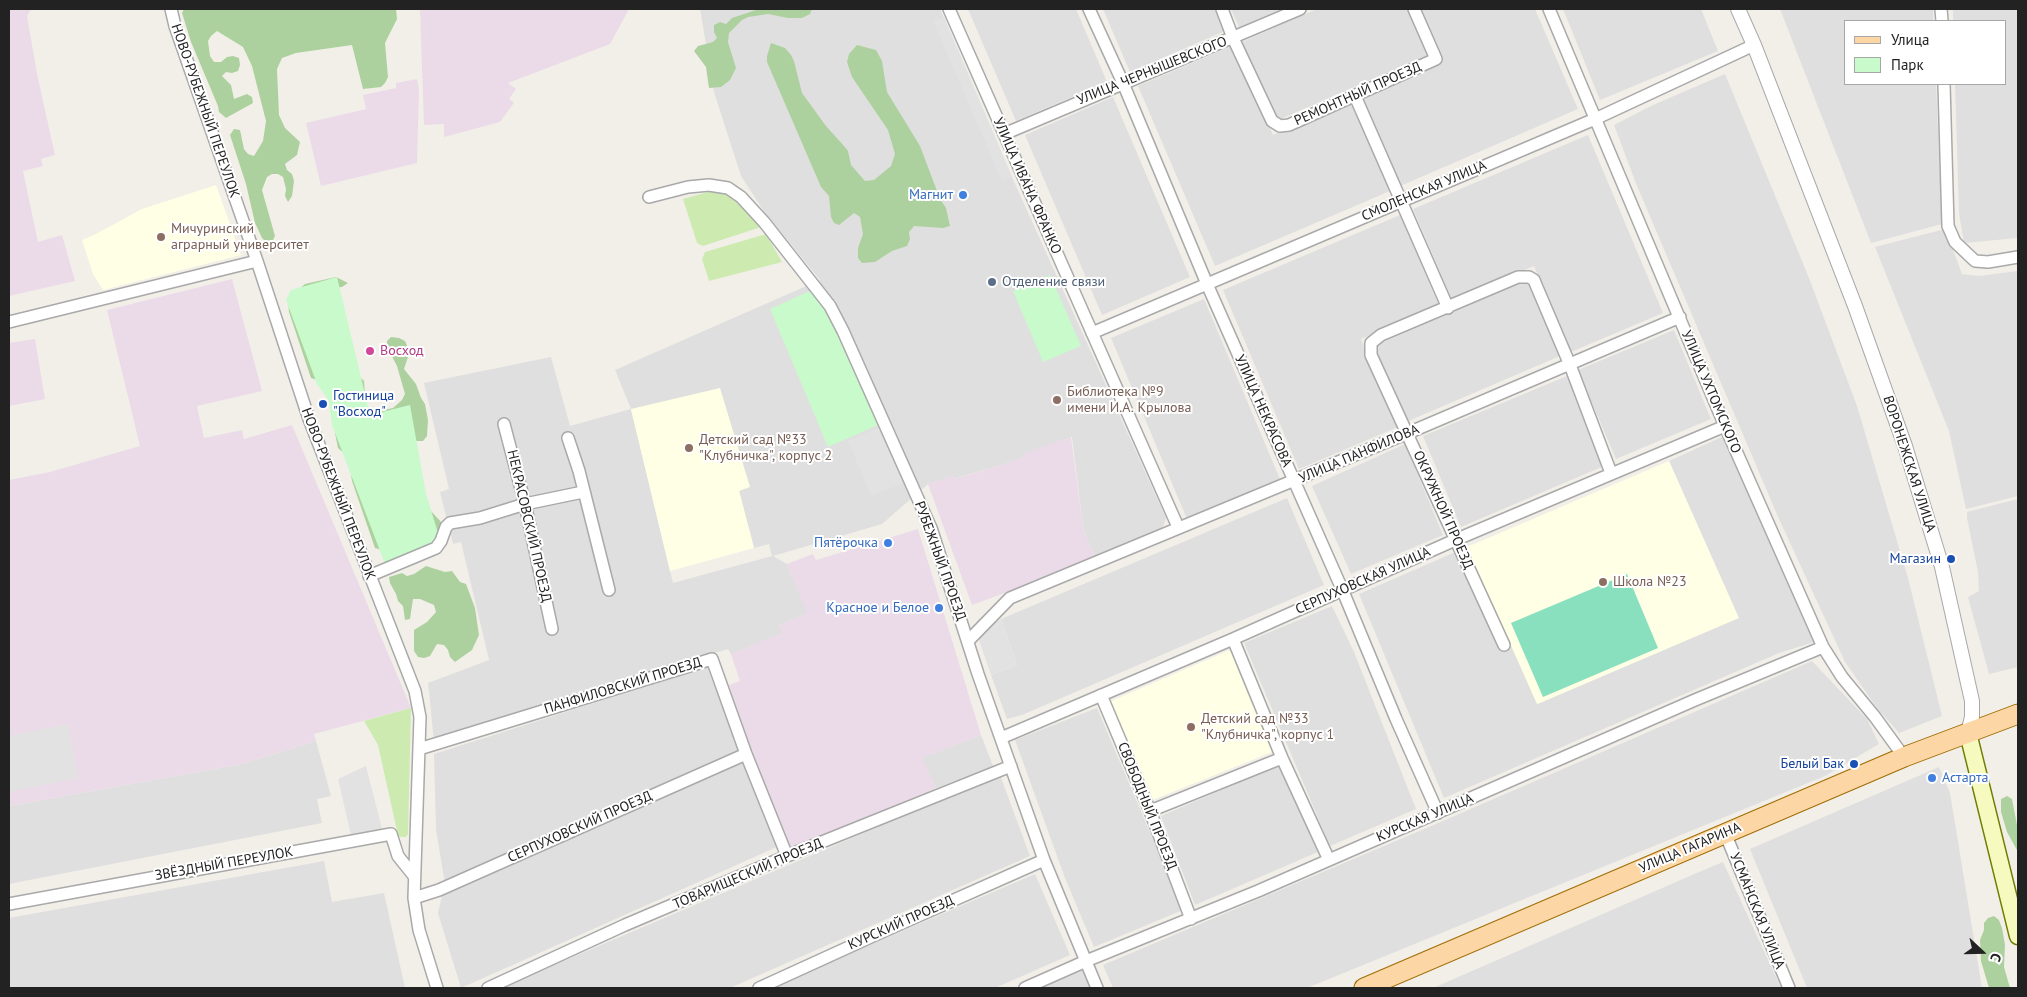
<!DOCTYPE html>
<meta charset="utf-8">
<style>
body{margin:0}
#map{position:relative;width:2027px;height:997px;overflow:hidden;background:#f2efe9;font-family:"PT Sans",sans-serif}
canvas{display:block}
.frame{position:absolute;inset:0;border:10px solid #222;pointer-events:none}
.legend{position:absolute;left:1844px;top:20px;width:162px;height:65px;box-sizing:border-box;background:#fff;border:1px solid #a7a7a7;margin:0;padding:6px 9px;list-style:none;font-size:15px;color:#222}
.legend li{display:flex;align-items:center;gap:10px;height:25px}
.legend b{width:25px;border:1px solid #a7a7a7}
.north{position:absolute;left:1957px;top:927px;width:50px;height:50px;-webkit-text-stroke:4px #fff;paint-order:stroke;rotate:111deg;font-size:14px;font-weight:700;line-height:20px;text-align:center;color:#222}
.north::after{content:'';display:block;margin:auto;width:18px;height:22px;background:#222;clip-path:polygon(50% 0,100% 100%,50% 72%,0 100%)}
</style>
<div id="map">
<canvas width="2027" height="997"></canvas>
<div class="frame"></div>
<ul class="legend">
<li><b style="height:6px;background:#fcd6a4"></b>Улица</li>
<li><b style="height:14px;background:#c8facc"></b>Парк</li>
</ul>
<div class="north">С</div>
</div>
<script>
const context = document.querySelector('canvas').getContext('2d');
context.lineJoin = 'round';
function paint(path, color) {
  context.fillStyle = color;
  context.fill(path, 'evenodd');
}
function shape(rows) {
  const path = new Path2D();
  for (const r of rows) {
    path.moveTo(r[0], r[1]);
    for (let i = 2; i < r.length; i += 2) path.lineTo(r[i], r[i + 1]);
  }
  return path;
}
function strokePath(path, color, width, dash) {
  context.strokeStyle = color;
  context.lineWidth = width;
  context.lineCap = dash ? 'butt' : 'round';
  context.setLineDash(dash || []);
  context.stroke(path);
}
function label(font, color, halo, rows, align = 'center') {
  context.font = font + ' "PT Sans",sans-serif';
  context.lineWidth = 4;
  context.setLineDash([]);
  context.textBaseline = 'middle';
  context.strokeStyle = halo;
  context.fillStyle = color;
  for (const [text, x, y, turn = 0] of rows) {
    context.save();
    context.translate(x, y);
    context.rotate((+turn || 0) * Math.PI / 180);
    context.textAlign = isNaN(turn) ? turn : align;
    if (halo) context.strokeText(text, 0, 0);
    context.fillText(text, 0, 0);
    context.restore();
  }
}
paint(shape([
 [700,9,940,9,1012,177,1166,518,1162,529,1094,556,1083,529,1072,437,1023,455,1024,458,954,479,953,476,928,484,882,524,773,556,787,564,808,613,779,625,783,633,731,654,728,649,434,741,428,683,489,660,461,542,453,544,440,492,449,489,424,383,551,357,570,426,631,409,615,370,820,280,763,210,741,176,714,92],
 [631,410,750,486,739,490,754,548,769,544,772,556,673,583],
 [968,9,1076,9,1107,82,1016,121],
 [1103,9,1216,9,1225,31,1130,72],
 [1231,9,1282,9,1239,27],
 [1317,9,1410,9,1430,54,1276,121,1242,42],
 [1421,9,1535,9,1578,109,1398,187,1360,98,1443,61],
 [1563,9,1701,9,1718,51,1600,100],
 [1780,9,1933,9,1933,21,1846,21,1846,84,1936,84,1942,224,1871,243],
 [1953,9,2018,9,2018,238,1964,243,1959,213,1955,84,2006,84,2006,21,1953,21],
 [1234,45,1273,135,1352,101,1390,191,1215,266,1138,86],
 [1725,74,1809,278,1857,406,1908,578,1942,716,1899,733,1877,708,1845,662,1779,519,1637,186,1614,125,1653,105],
 [1113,97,1190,277,1102,315,1025,135],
 [1588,135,1663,313,1571,352,1534,266,1452,300,1413,209],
 [1400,215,1439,306,1361,339,1398,427,1299,469,1223,290],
 [1945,229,1962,274,1979,276,2018,271,2018,496,1966,509,1949,431,1875,247],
 [1528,280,1560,356,1406,422,1374,346],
 [1204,299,1280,479,1187,519,1111,338],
 [1674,330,1711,419,1616,459,1578,370],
 [1567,376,1604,466,1461,527,1423,436],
 [1726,435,1814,642,1779,653,1444,798,1359,594,1467,547,1538,704,1738,618,1669,461],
 [1405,444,1443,535,1351,574,1312,486],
 [1287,498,1324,585,1022,715,1007,719,991,675,1017,665,1001,619],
 [2018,499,2018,667,1989,674,1968,597,1979,591,1978,572,1967,518,1967,512],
 [1332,606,1354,652,1416,809,1330,846,1244,643],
 [1812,661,1867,719,1879,744,1825,776,1307,988,1113,988,1103,965,1429,827],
 [707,667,739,752,445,884,436,830,434,754],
 [1097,708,1183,910,1094,947,1065,878,1015,740],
 [981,735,993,766,936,788,921,758],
 [316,741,331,796,317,799,322,823,9,884,9,806,242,764],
 [743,761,779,846,461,988,438,913,442,896],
 [1279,765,1318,852,1195,905,1161,816],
 [1939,767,1950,793,1982,988,1807,988,1750,849],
 [1000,775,1030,856,730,988,500,988],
 [324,861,332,902,384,893,405,988,9,988,9,918],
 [1723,862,1781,988,1433,988,1699,872],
 [1035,874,1070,955,995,988,770,988],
 [1083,968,1091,988,1041,988]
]), '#e0dfdf');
paint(shape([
 [9,9,31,9,27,16,37,74,55,155,41,159,43,166,23,171,38,242,62,235,75,281,9,296],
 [420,9,629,9,610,44,508,83,516,89,509,99,514,103,500,122,444,137,444,124,424,125],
 [417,79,419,89,417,163,321,186,306,123,366,109,363,95,396,88,396,83],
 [232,279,262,391,197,406,204,438,242,430,244,439,292,425,411,708,314,734,316,741,242,764,9,806,9,480,50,472,140,446,107,310],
 [35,339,45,399,9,406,9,343],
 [1071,437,1083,529,1094,556,1029,584,972,605,928,484,953,475,955,479,1023,458,1022,454],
 [918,529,981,735,922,758,936,788,792,852,747,738,729,685,740,681,731,654,782,633,779,625,807,613,787,564,813,554,816,560]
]), '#ebdbe8');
paint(shape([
 [216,185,241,255,103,290,93,274,82,240,94,235,142,209],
 [720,388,750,487,739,491,754,548,670,571,631,409],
 [1669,461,1739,618,1537,704,1467,547],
 [1230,650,1272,752,1150,801,1109,702]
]), '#ffffe5');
paint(shape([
 [715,190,722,192,737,203,752,215,761,227,703,246,697,243,683,199],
 [766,234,782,262,709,281,702,259,705,252],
 [411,708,408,834,406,837,402,837,398,836,397,831,378,745,364,721]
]), '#cdebb0');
paint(shape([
 [184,9,396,9,397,19,385,43,388,77,385,83,381,87,363,89,352,45,296,53,282,58,277,69,279,115,285,128,300,142,297,155,285,164,287,170,292,174,294,181,292,196,288,202,285,196,286,189,283,177,278,174,272,174,267,177,262,190,275,236,272,242,266,242,262,238,255,223,246,184,230,135,234,129,240,130,244,149,248,154,254,156,263,141,266,121,252,66,243,47,217,31,211,36,208,41,210,56,214,62,221,62,227,57,233,56,239,58,240,65,238,71,232,73,226,72,222,76,231,85,234,99,247,94,252,97,253,103,226,118,219,112,218,106,191,42,182,13],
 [759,9,812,9,810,14,802,18,788,18,768,14,748,17,742,20,729,33,728,42,736,68,730,80,721,87,709,88,706,67,694,51,698,46,713,42,717,38,714,32,714,25,720,22,726,24,732,18],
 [771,43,785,48,791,55,794,61,802,93,826,126,844,146,848,151,851,165,865,181,874,180,891,166,895,154,888,130,852,77,847,62,849,54,857,45,876,50,882,61,887,92,920,146,940,199,946,208,950,226,943,228,914,226,909,232,910,239,907,246,892,251,875,262,862,263,858,258,858,248,863,234,860,217,854,213,839,225,834,223,831,217,829,196,821,187,767,62,767,56],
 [336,277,348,283,342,287,328,288,355,372,364,381,365,395,364,401,368,413,393,408,402,400,405,394,397,366,387,347,387,341,391,337,399,338,405,341,408,348,409,354,404,369,416,384,421,398,425,404,428,420,427,436,423,441,416,441,402,430,430,510,443,524,436,537,382,550,375,548,352,481,351,474,356,471,348,457,338,448,335,433,338,421,330,384,311,378,289,312,288,299,305,284],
 [426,566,445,572,452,571,460,582,466,584,475,608,479,635,472,650,455,662,450,657,448,650,444,645,437,644,430,656,424,658,418,657,414,651,414,630,427,622,436,612,434,605,420,599,413,599,410,619,405,620,403,606,398,601,396,594,390,583,389,577,402,573,407,576,414,574],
 [2007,796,2012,799,2018,830,2018,852,2007,832,2001,812,2001,799],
 [1994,916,1999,920,2002,928,2005,945,2004,967,2010,988,1989,988,1981,961,1980,940,1984,930,1984,923,1988,918]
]), '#add19e');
paint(shape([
 [1050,275,1081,346,1043,362,1013,291],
 [337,277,370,415,410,405,426,494,439,536,432,545,385,564,332,425,329,401,317,384,286,300,291,290],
 [812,290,826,309,842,341,878,425,828,447,770,309]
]), '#c8facc');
paint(shape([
 [1627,574,1658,648,1543,697,1511,623]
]), '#88e0be');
paint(shape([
 [944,17,1012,177,1002,181,933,21],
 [884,425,909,481,871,496,848,441],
 [1001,619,1017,665,991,675,977,634],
 [68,724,78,778,9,792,9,736],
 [366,766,382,829,351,835,338,779]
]), '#e2e2e2');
const minor = shape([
 [171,9,175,26,257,261,309,419,415,691,420,717,414,898,419,930,437,988],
 [949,9,1178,527],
 [1089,9,1123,83,1207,284,1342,589,1396,719,1438,813],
 [1222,9,1233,38,1272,121,1280,126,1289,125,1436,59,1414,9],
 [1549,9,1725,426,1823,647,1842,677,1875,717,1904,757],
 [1941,9,1942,21],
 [1944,84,1948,226,1955,242,1975,261,1988,262,2018,257],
 [1355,96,1448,308],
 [1004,134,1300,9],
 [649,197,688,187,709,185,728,188,741,197,764,222,830,306,843,331,931,528,978,674,1044,860,1097,988],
 [9,322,257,261],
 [1092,333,1595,119,1754,45],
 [504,424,525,504,552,629],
 [568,438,579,471,609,590],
 [369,576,436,548,441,541,446,527,450,523,480,518,525,504,583,492],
 [1233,639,1282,758,1329,860],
 [968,641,1010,598,1408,433,1680,317],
 [1504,645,1371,355,1371,343,1381,335,1518,277,1529,277,1534,280,1536,285,1570,365,1611,473],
 [1101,695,1150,811,1191,919],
 [1001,738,1233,639,1455,540,1725,426],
 [419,749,712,659,746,754,787,856],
 [1150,811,1282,758],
 [1725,833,1789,988],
 [414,898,439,890,746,754],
 [9,904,391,834,398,856,414,876],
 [488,988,625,925,787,856,1011,766],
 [759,988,873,936,1044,860],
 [1025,988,1086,961,1258,891,1695,700,1823,647]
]);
const tertiary = shape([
 [1738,9,1754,45,1855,306,1905,446,1942,567,1972,701,1972,717,1968,733]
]);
const secondary = shape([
 [1968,733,2018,936]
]);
const primary = shape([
 [1364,988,1904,757,2018,714]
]);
strokePath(minor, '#a9a9a9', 14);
strokePath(tertiary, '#a9a9a9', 16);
strokePath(secondary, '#707d05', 19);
strokePath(primary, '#a06b00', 21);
strokePath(minor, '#fff', 11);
strokePath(tertiary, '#fff', 14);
strokePath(secondary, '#f7fabf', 16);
strokePath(primary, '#fcd6a4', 19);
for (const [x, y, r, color] of [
 [963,195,5,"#3f7fe0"],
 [161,237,5,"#8d6e63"],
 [992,282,5,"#5c6f8a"],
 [370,351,5,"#d1479c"],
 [1057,400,5,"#8d6e63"],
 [323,404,5,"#1a4fb4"],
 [689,448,5,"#8d6e63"],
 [888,543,5,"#3f7fe0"],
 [1951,559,5,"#1a4fb4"],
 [1603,582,5,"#8d6e63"],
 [939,608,5,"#3f7fe0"],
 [1191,727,5,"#8d6e63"],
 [1854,764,5,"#1a4fb4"],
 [1932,778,5,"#3f7fe0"]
]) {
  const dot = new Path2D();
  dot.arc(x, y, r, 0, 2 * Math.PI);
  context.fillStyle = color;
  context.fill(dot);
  strokePath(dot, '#fff', 2);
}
label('14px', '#222', '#fff', [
 ["УЛИЦА ЧЕРНЫШЕВСКОГО",1152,71,-22],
 ["РЕМОНТНЫЙ ПРОЕЗД",1358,94,-24],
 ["НОВО-РУБЕЖНЫЙ ПЕРЕУЛОК",205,111,71],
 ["УЛИЦА ИВАНА ФРАНКО",1027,186,66],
 ["СМОЛЕНСКАЯ УЛИЦА",1424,191,-23],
 ["УЛИЦА УХТОМСКОГО",1711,392,67],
 ["УЛИЦА НЕКРАСОВА",1263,411,66],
 ["УЛИЦА ПАНФИЛОВА",1359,454,-23],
 ["ВОРОНЕЖСКАЯ УЛИЦА",1909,464,72],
 ["НОВО-РУБЕЖНЫЙ ПЕРЕУЛОК",338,494,69],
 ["ОКРУЖНОЙ ПРОЕЗД",1443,510,66],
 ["НЕКРАСОВСКИЙ ПРОЕЗД",529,526,77],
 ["РУБЕЖНЫЙ ПРОЕЗД",940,561,70],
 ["СЕРПУХОВСКАЯ УЛИЦА",1363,581,-24],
 ["ПАНФИЛОВСКИЙ ПРОЕЗД",623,686,-17],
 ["СВОБОДНЫЙ ПРОЕЗД",1147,806,68],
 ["КУРСКАЯ УЛИЦА",1425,818,-23],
 ["СЕРПУХОВСКИЙ ПРОЕЗД",580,827,-24],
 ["УЛИЦА ГАГАРИНА",1690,848,-23],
 ["ЗВЁЗДНЫЙ ПЕРЕУЛОК",224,864,-10],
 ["ТОВАРИЩЕСКИЙ ПРОЕЗД",748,874,-23],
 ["УСМАНСКАЯ УЛИЦА",1757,911,68],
 ["КУРСКИЙ ПРОЕЗД",901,923,-24]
]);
label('14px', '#366cbe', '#fff', [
 ["Магнит",953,195],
 ["Пятёрочка",878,543],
 ["Красное и Белое",929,608],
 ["Астарта",1942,778,"left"]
], 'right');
label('14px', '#785e54', '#fff', [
 ["Мичуринский",171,229],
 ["аграрный университет",171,245],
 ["Библиотека №9",1067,392],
 ["имени И.А. Крылова",1067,408],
 ["Детский сад №33",699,440],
 ["\"Клубничка\", корпус 2",699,456],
 ["Школа №23",1613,582],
 ["Детский сад №33",1201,719],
 ["\"Клубничка\", корпус 1",1201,735]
], 'left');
label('14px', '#4e5e75', '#fff', [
 ["Отделение связи",1002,282]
], 'left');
label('14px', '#b23c85', '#fff', [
 ["Восход",380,351]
], 'left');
label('14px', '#164399', '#fff', [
 ["Гостиница",333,396,"left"],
 ["\"Восход\"",333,412,"left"],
 ["Магазин",1941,559],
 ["Белый Бак",1844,764]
], 'right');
</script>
